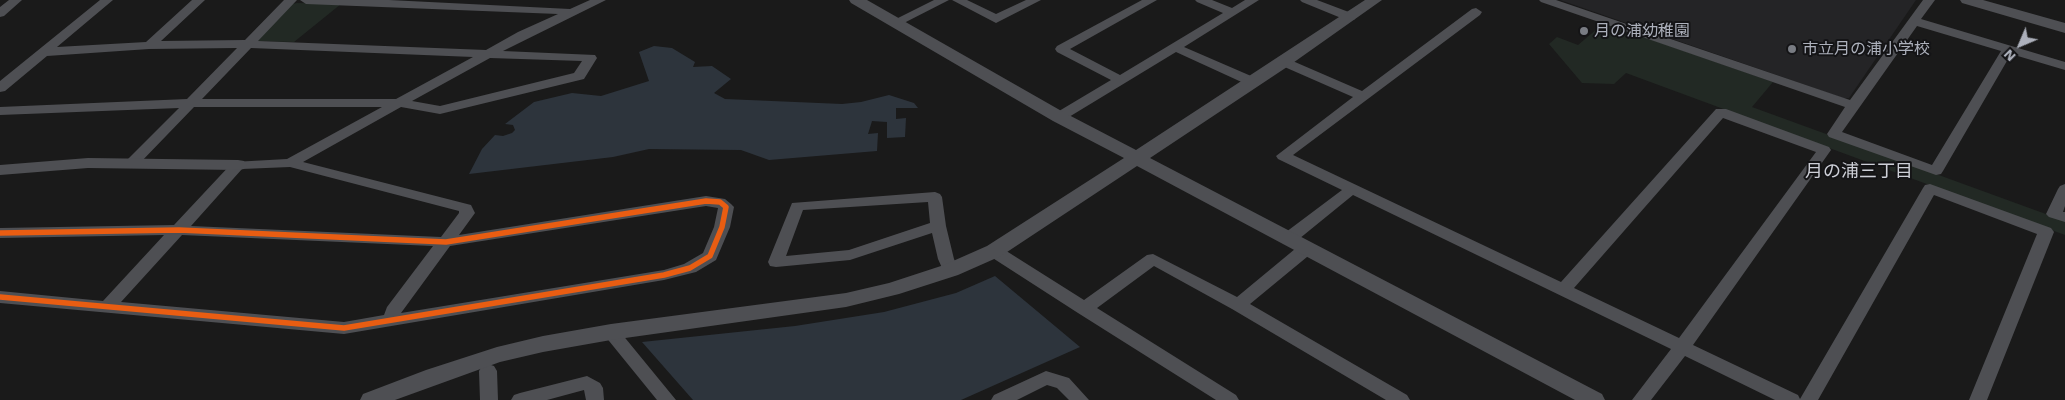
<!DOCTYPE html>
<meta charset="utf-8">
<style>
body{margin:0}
#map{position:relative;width:2065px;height:400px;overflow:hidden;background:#1a1a1a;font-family:"Work Sans",sans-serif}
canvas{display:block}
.north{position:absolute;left:1995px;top:20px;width:50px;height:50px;-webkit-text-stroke:4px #141416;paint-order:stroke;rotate:225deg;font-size:14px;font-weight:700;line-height:20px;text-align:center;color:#acb0bb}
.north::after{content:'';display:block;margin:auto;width:18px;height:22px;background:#acb0bb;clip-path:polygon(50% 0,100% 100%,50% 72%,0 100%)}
</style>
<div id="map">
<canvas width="2065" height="400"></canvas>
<div class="north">N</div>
</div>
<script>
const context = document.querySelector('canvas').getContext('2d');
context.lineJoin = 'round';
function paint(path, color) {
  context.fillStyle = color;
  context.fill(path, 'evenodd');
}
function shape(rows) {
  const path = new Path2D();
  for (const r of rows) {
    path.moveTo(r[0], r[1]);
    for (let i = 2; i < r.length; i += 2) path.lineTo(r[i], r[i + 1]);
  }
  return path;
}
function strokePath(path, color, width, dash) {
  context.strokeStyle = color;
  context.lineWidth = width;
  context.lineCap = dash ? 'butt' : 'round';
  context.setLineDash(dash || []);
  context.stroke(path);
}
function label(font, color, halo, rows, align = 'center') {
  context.font = font + ' "Work Sans","Noto Sans JP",sans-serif';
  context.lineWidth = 4;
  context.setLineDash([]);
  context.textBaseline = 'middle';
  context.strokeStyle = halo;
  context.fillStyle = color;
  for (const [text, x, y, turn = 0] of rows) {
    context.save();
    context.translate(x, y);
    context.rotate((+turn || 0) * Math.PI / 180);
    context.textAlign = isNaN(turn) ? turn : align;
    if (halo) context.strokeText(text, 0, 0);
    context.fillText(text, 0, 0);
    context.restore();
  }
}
paint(shape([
 [1560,0,1916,0,1849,98,1843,98]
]), '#242426');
paint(shape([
 [297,3,341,4,294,42,254,41,292,4],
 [1604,23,1773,82,1752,107,2065,221,2065,235,1626,73,1614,84,1582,83,1549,44,1557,37,1578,45]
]), '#222924');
paint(shape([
 [654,46,672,48,695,62,693,67,712,66,731,79,714,93,725,99,842,104,861,102,889,95,914,103,918,108,896,108,896,119,906,118,905,137,887,138,887,122,872,121,868,134,878,133,877,151,769,160,741,150,649,149,613,157,469,174,482,149,495,135,503,136,512,133,515,130,513,125,505,124,534,102,572,93,601,96,649,81,639,52],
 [995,276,1080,347,961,400,693,400,642,342,795,326,884,312,956,293]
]), '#2d343c');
paint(shape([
 [9,0,22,0,4,16,0,17,0,7,9,0],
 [100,0,113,0,57,47,146,42,192,0,205,0,161,41,245,40,284,0,297,0,258,41,486,50,518,32,558,14,306,4,300,0,389,0,570,9,590,0,606,0,503,51,595,55,597,58,584,79,440,114,401,107,303,162,471,205,475,213,459,235,706,196,725,199,731,204,734,207,730,227,716,260,696,272,664,280,344,334,0,303,0,291,103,301,164,235,0,238,0,228,174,225,233,162,287,159,382,107,194,107,138,165,133,166,128,165,126,162,128,159,179,108,0,115,0,107,187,99,237,48,149,49,47,56,5,91,0,92,0,81,100,0],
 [251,48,473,57,396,99,202,99,251,48],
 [490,58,582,61,574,73,440,106,412,101,490,58],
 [290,167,459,211,459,213,441,237,191,226,242,169,290,167],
 [706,206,718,208,714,227,703,253,684,264,664,270,401,313,450,246,706,206],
 [182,235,433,246,387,307,384,315,344,322,121,302,182,235],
 [934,0,949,0,900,25,896,26,890,22,934,0],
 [952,0,967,0,996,14,1026,0,1041,0,996,23,952,0],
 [1142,0,1157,0,1070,49,1120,75,1223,13,1197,2,1195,0,1212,0,1232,8,1245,0,1259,0,1184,47,1258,79,1260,82,1258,85,1248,85,1176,52,1064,120,1054,120,1052,117,1054,114,1111,80,1057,52,1055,49,1057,46,1142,0],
 [1300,0,1317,0,1354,14,1356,17,1354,20,1346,20,1302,2,1300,0],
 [1539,0,1556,0,1850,100,1923,0,1935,0,1921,19,2065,62,2065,70,2011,54,1943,171,1941,174,1936,175,1829,137,1827,134,1845,107,1541,2,1539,0],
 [1917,26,2001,51,1932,165,1842,132,1917,26],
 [1476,8,1482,12,1480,15,1293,155,1561,282,1716,109,1726,109,1829,147,1831,150,1693,345,1798,395,1800,399,1923,188,1925,185,1930,184,2051,228,2054,232,1987,400,1969,400,2037,234,1934,195,1818,400,1775,400,1685,356,1651,400,1632,400,1671,349,1353,195,1294,243,1282,243,1280,239,1282,235,1342,190,1278,159,1276,156,1353,97,1280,65,1278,62,1280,59,1288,59,1362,91,1472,9,1476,8],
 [1723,118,1816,152,1679,338,1574,288,1723,118],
 [2065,184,2065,206,2063,212,2065,212,2065,222,2049,217,2046,214,2058,189,2060,186,2065,184],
 [935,192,940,194,942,197,946,226,954,259,959,270,957,274,951,275,945,274,943,270,938,259,932,233,850,260,776,267,770,266,768,262,792,203,935,192],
 [928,202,930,223,849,250,786,256,803,210,928,202],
 [1307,243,1313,244,1315,248,1313,252,1250,304,1407,395,1410,400,1386,400,1232,309,1154,266,1097,308,1236,395,1239,400,1216,400,1078,313,988,255,986,251,988,247,994,246,1000,247,1084,300,1147,255,1153,254,1237,297,1301,244,1307,243],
 [611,326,617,328,676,400,657,400,605,336,602,332,605,328,611,326],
 [488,364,494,366,497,371,498,400,480,400,479,371,482,366,488,364],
 [1046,371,1069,378,1089,400,1069,400,1057,388,1047,385,1017,400,991,400,994,395,1046,371],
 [587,376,600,383,603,388,604,400,586,400,584,390,547,400,511,400,514,395,520,393,587,376]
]), '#4e4f53');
paint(shape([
 [849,0,867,0,1065,113,1136,150,1365,0,1382,0,1290,65,1150,158,1602,394,1605,400,1575,400,1137,166,1001,256,958,275,899,294,846,307,611,340,543,352,500,362,395,400,360,400,363,394,426,370,497,347,543,336,611,324,846,293,889,283,944,265,987,246,1124,158,1053,121,851,3,849,0],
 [1960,0,1983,0,2065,23,2065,33,1962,3,1960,0],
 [88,158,238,160,244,161,247,165,244,169,238,170,88,168,0,175,0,165,88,158]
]), '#4e4f53');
strokePath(shape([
 [0,233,179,230,446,242,706,201,720,202,726,207,722,227,710,256,690,268,664,275,344,328,0,297]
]), '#e95d12', 5.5);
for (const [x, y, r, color] of [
 [1584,31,5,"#797c83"],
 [1792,49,5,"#797c83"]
]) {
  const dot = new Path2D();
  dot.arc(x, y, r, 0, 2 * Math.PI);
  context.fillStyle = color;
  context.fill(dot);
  strokePath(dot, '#141416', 2);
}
label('16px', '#acb0bb', '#141416', [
 ["月の浦幼稚園",1594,31],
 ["市立月の浦小学校",1802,49]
], 'left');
label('18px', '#cdcfd7', '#141416', [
 ["月の浦三丁目",1859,172]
]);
</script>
